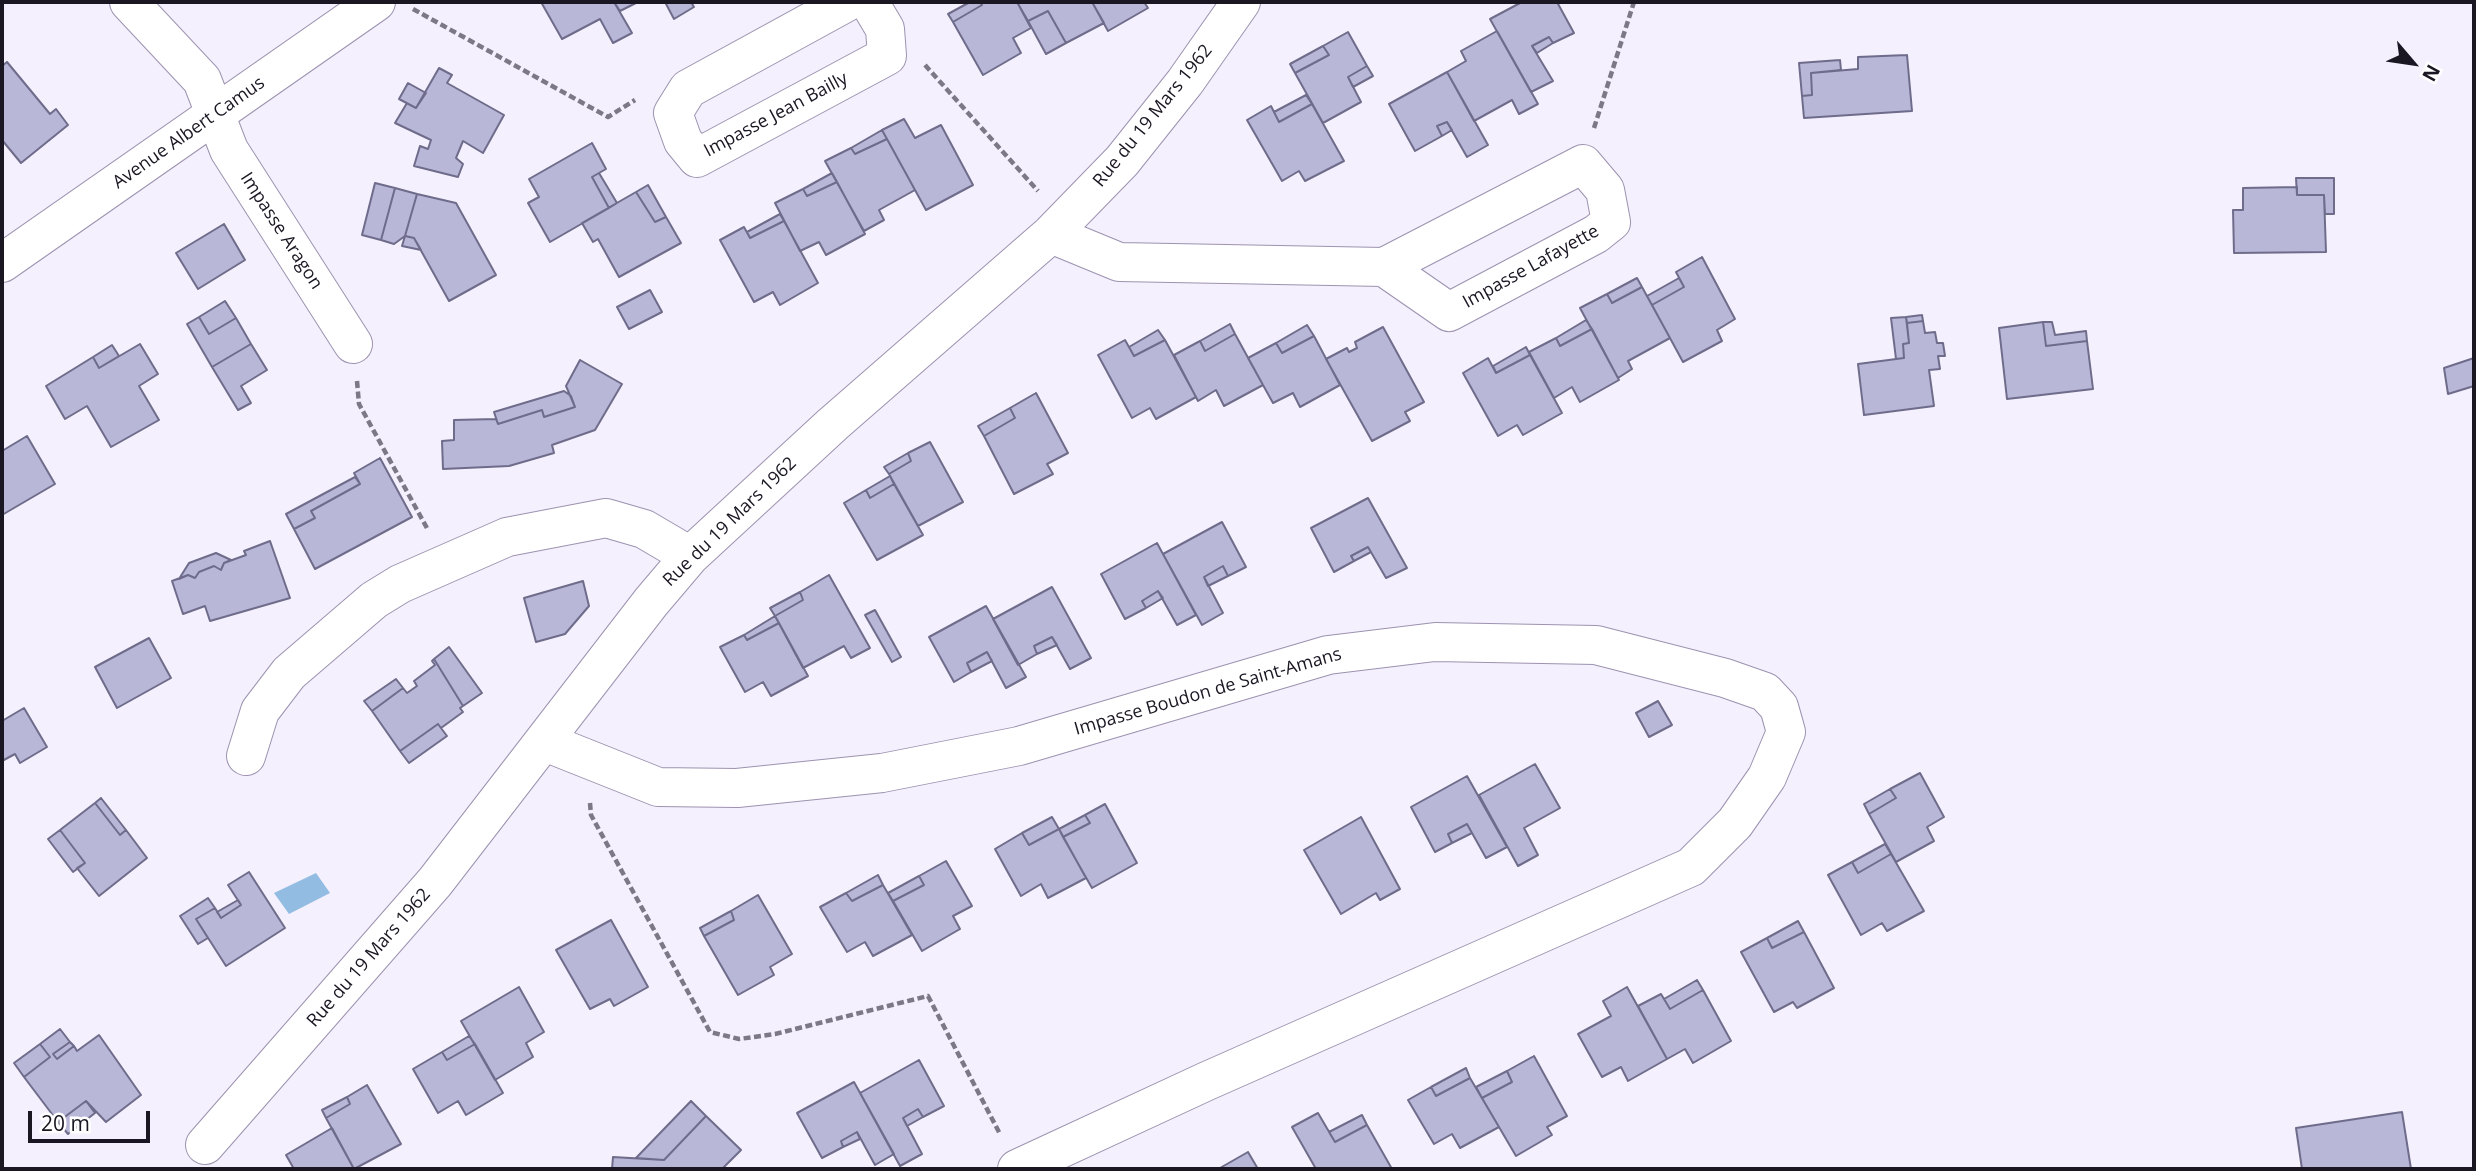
<!DOCTYPE html>
<style>
body{margin:0}
#map{position:relative;width:2476px;height:1171px;overflow:hidden;background:#f4f0fd;font-family:"Open Sans",sans-serif}
canvas{display:block}
.frame{position:absolute;inset:0;border:4px solid #1a1622;pointer-events:none}
.north{position:absolute;left:2378px;top:28px;width:70px;height:70px;-webkit-text-stroke:5px #fff;paint-order:stroke;rotate:119deg;font-size:19px;font-weight:700;line-height:28px;text-align:center;color:#1a1622}
.north::after{content:'';display:block;margin:auto;width:24px;height:32px;background:#1a1622;clip-path:polygon(50% 0,100% 100%,50% 72%,0 100%)}
.scale{position:absolute;left:28px;top:1111px;width:122px;height:32px;box-sizing:border-box;border:4px solid #1a1622;border-top:0;padding-left:9px;font-size:21px;line-height:24px;white-space:nowrap;color:#1a1622;-webkit-text-stroke:5px #fff;paint-order:stroke}
</style>
<div id="map">
<canvas width="2476" height="1171"></canvas>
<div class="frame"></div>
<div class="north">N</div>
<div class="scale">20 m</div>
</div>
<script>
const context = document.querySelector('canvas').getContext('2d');
context.lineJoin = 'round';
function paint(path, color) {
  context.fillStyle = color;
  context.fill(path, 'evenodd');
}
function shape(rows) {
  const path = new Path2D();
  for (const r of rows) {
    path.moveTo(r[0], r[1]);
    for (let i = 2; i < r.length; i += 2) path.lineTo(r[i], r[i + 1]);
  }
  return path;
}
function strokePath(path, color, width, dash) {
  context.strokeStyle = color;
  context.lineWidth = width;
  context.lineCap = dash ? 'butt' : 'round';
  context.setLineDash(dash || []);
  context.stroke(path);
}
function label(font, color, halo, rows, align = 'center') {
  context.font = font + ' "Open Sans",sans-serif';
  context.lineWidth = 5;
  context.setLineDash([]);
  context.textBaseline = 'middle';
  context.strokeStyle = halo;
  context.fillStyle = color;
  for (const [text, x, y, turn = 0] of rows) {
    context.save();
    context.translate(x, y);
    context.rotate((+turn || 0) * Math.PI / 180);
    context.textAlign = isNaN(turn) ? turn : align;
    if (halo) context.strokeText(text, 0, 0);
    context.fillText(text, 0, 0);
    context.restore();
  }
}
paint(shape([
 [316,873,330,893,289,914,274,893]
]), '#93bce3');
const building = shape([
 [541,2,614,2,632,33,613,43,600,19,562,39,541,2],
 [614,2,638,2,620,11,614,2],
 [665,2,691,2,694,7,674,19,665,2],
 [970,2,980,2,982,5,953,22,948,14,970,2],
 [980,2,1017,2,1031,28,1013,38,1021,53,983,75,953,22,982,5,980,2],
 [1017,2,1092,2,1104,23,1066,43,1048,11,1028,21,1017,2],
 [1092,2,1144,2,1148,8,1108,31,1092,2],
 [1522,2,1557,2,1574,33,1553,43,1549,37,1532,46,1553,81,1531,92,1490,19,1522,2],
 [1048,11,1066,43,1046,54,1028,21,1048,11],
 [1497,31,1538,104,1519,114,1512,100,1474,121,1447,72,1466,61,1461,51,1497,31],
 [1348,32,1367,66,1348,77,1361,102,1323,123,1295,73,1329,55,1323,46,1348,32],
 [1549,37,1553,43,1537,53,1532,46,1549,37],
 [1323,46,1329,55,1295,73,1290,64,1323,46],
 [1907,55,1912,111,1804,118,1802,96,1812,95,1811,73,1858,69,1858,57,1907,55],
 [1840,60,1841,70,1811,73,1812,95,1802,96,1799,63,1840,60],
 [7,62,50,114,56,109,68,125,21,163,2,140,2,66,7,62],
 [1367,66,1373,76,1353,87,1348,77,1367,66],
 [439,68,452,75,447,83,504,115,483,153,463,141,456,158,463,164,458,177,414,166,420,146,428,149,431,140,395,123,407,103,416,108,439,68],
 [1447,72,1488,145,1467,157,1447,122,1437,126,1442,136,1415,151,1389,104,1447,72],
 [408,83,426,93,416,108,399,99,408,83],
 [1306,95,1312,104,1279,122,1274,112,1306,95],
 [1312,104,1344,161,1305,181,1299,171,1282,181,1247,120,1271,106,1279,122,1312,104],
 [904,119,915,138,941,125,973,185,926,210,882,130,904,119],
 [1447,122,1452,130,1442,136,1437,126,1447,122],
 [882,130,887,139,855,154,851,148,882,130],
 [887,139,915,190,879,210,884,220,864,231,825,161,851,148,855,154,887,139],
 [592,143,606,169,592,177,609,208,550,242,528,203,539,197,529,179,592,143],
 [599,173,617,203,609,208,592,177,599,173],
 [832,173,837,182,807,196,803,189,832,173],
 [2296,178,2334,178,2334,214,2325,214,2324,195,2297,195,2296,178],
 [837,182,865,234,826,255,819,242,800,251,775,203,803,189,807,196,837,182],
 [375,183,395,188,381,240,362,235,375,183],
 [648,185,666,217,655,222,636,192,648,185],
 [2297,187,2297,195,2324,195,2326,252,2234,253,2233,210,2243,210,2243,188,2297,187],
 [395,188,417,194,405,236,394,244,381,240,395,188],
 [636,192,655,222,666,217,681,243,619,277,598,239,593,242,582,223,636,192],
 [417,194,456,203,496,275,449,301,414,238,405,236,417,194],
 [780,214,784,221,750,238,747,232,780,214],
 [784,221,818,283,780,305,773,292,754,302,720,240,744,227,750,238,784,221],
 [224,224,245,260,198,289,176,253,224,224],
 [405,236,414,238,421,250,402,246,405,236],
 [1702,257,1735,319,1717,330,1722,341,1683,362,1652,305,1684,287,1676,272,1702,257],
 [1637,278,1642,287,1612,303,1607,294,1637,278],
 [1679,278,1684,287,1652,305,1647,296,1679,278],
 [1642,287,1670,338,1628,361,1632,369,1618,378,1580,308,1607,294,1612,303,1642,287],
 [650,290,662,312,629,329,617,307,650,290],
 [225,301,236,318,209,334,199,317,225,301],
 [1922,315,1923,321,1907,323,1906,317,1922,315],
 [199,317,209,334,236,318,251,344,212,367,187,324,199,317],
 [1906,317,1909,343,1903,344,1904,358,1896,359,1891,318,1906,317],
 [1586,320,1592,329,1560,346,1556,338,1586,320],
 [1923,321,1925,333,1935,332,1937,343,1943,343,1945,356,1938,356,1940,369,1929,370,1934,406,1864,415,1858,364,1904,358,1903,344,1909,343,1907,323,1923,321],
 [2043,322,2052,322,2055,335,2086,331,2087,341,2046,346,2043,322],
 [2043,322,2046,346,2087,341,2093,389,2007,399,1999,328,2043,322],
 [1230,324,1235,334,1205,351,1200,341,1230,324],
 [1307,325,1314,336,1282,353,1276,343,1307,325],
 [1383,327,1424,402,1405,412,1410,421,1372,441,1326,359,1347,348,1349,352,1357,348,1355,342,1383,327],
 [1592,329,1619,380,1580,402,1572,387,1554,398,1529,352,1556,338,1560,346,1592,329],
 [1158,330,1165,340,1134,356,1129,347,1158,330],
 [1235,334,1263,385,1224,406,1216,390,1198,401,1174,355,1200,341,1205,351,1235,334],
 [1314,336,1340,385,1300,407,1293,393,1273,403,1248,358,1276,343,1282,353,1314,336],
 [1125,340,1134,356,1165,340,1196,397,1156,419,1150,408,1132,418,1098,355,1125,340],
 [140,344,158,374,139,386,159,420,111,447,87,406,65,419,46,386,93,357,99,368,140,344],
 [251,344,267,370,241,386,251,403,238,410,212,367,251,344],
 [112,345,119,356,99,368,93,357,112,345],
 [1526,347,1530,355,1496,373,1493,366,1526,347],
 [1530,355,1562,413,1523,435,1517,425,1498,436,1463,373,1488,358,1496,373,1530,355],
 [2474,358,2474,386,2448,394,2444,368,2474,358],
 [580,360,622,384,595,430,552,445,554,453,509,466,443,469,442,441,454,440,454,420,496,419,498,424,542,410,544,417,575,407,566,386,580,360],
 [564,391,571,396,575,407,544,417,542,410,498,424,494,412,564,391],
 [1036,393,1068,453,1047,464,1053,474,1014,494,984,436,1015,418,1010,408,1036,393],
 [1010,408,1015,418,984,436,978,426,1010,408],
 [27,436,55,484,2,515,2,451,27,436],
 [930,442,963,502,918,526,889,474,911,461,908,453,930,442],
 [908,453,911,461,889,474,884,467,908,453],
 [380,458,412,517,315,569,294,529,315,518,311,511,360,484,354,473,380,458],
 [890,476,894,484,870,498,866,490,890,476],
 [355,477,360,484,311,511,315,518,294,529,286,514,355,477],
 [894,484,923,535,877,560,844,503,866,490,870,498,894,484],
 [1368,498,1407,568,1386,578,1368,547,1351,556,1354,561,1334,572,1311,528,1368,498],
 [1222,522,1246,567,1228,576,1223,566,1204,577,1223,613,1202,625,1163,554,1222,522],
 [270,541,290,598,210,621,205,606,183,614,172,581,188,575,195,578,199,572,214,566,221,570,224,563,246,555,244,551,270,541],
 [1157,543,1196,615,1177,625,1158,591,1142,601,1146,608,1125,619,1101,574,1157,543],
 [1368,547,1371,552,1354,561,1351,556,1368,547],
 [216,553,231,560,224,563,221,570,214,566,199,572,195,578,188,575,179,579,189,563,216,553],
 [1223,566,1228,576,1208,586,1204,577,1223,566],
 [829,575,870,648,851,658,844,646,803,668,775,616,803,600,800,592,829,575],
 [583,581,589,606,565,634,536,642,524,598,583,581],
 [1052,587,1091,658,1070,669,1052,637,1034,646,1037,654,1018,665,993,619,1052,587],
 [1158,591,1163,598,1146,608,1142,601,1158,591],
 [800,592,803,600,775,616,770,608,800,592],
 [986,606,1026,677,1006,688,987,652,967,663,971,672,954,682,929,637,986,606],
 [875,610,901,657,892,662,865,615,875,610],
 [775,616,779,623,747,640,744,635,775,616],
 [779,623,808,676,771,696,763,682,745,692,720,647,744,635,747,640,779,623],
 [1052,637,1057,645,1037,654,1034,646,1052,637],
 [149,638,171,678,117,708,95,667,149,638],
 [449,647,482,693,463,706,434,659,449,647],
 [987,652,992,661,971,672,967,663,987,652],
 [434,659,463,706,460,708,463,712,441,728,438,724,400,751,372,711,403,688,407,693,417,686,414,681,435,665,432,661,434,659],
 [396,679,403,688,372,711,364,701,396,679],
 [1658,701,1672,725,1649,737,1636,713,1658,701],
 [24,708,47,747,20,763,15,754,2,761,2,721,24,708],
 [438,724,447,736,409,763,400,751,438,724],
 [1535,764,1560,808,1524,828,1538,855,1518,866,1479,795,1535,764],
 [1920,773,1944,817,1927,827,1934,841,1896,862,1869,814,1896,798,1890,789,1920,773],
 [1467,776,1507,847,1486,858,1467,824,1448,834,1452,843,1435,852,1411,807,1467,776],
 [1890,789,1896,798,1869,814,1864,804,1890,789],
 [101,798,126,830,120,835,95,803,101,798],
 [95,803,120,835,126,830,147,858,99,896,77,868,85,863,60,830,95,803],
 [1105,804,1137,863,1092,888,1063,837,1090,823,1085,815,1105,804],
 [1085,815,1090,823,1063,837,1059,829,1085,815],
 [1052,817,1059,829,1029,845,1022,833,1052,817],
 [1361,817,1400,889,1380,900,1376,893,1341,914,1304,850,1361,817],
 [1467,824,1472,833,1452,843,1448,834,1467,824],
 [1059,829,1086,878,1048,898,1041,884,1021,896,995,849,1022,833,1029,845,1059,829],
 [60,830,85,863,73,872,48,839,60,830],
 [1885,844,1891,854,1858,873,1852,862,1885,844],
 [1891,854,1924,911,1887,931,1882,923,1861,935,1828,875,1852,862,1858,873,1891,854],
 [946,861,972,906,953,916,960,929,922,951,893,901,924,885,919,876,946,861],
 [249,872,285,928,226,966,196,919,215,908,221,918,241,905,228,885,249,872],
 [878,875,883,885,852,901,846,893,878,875],
 [919,876,924,885,893,901,888,893,919,876],
 [883,885,912,935,873,956,865,942,847,952,820,907,846,893,852,901,883,885],
 [758,895,792,954,770,967,774,975,738,995,704,936,734,920,731,911,758,895],
 [208,898,215,908,196,919,208,938,198,944,180,916,208,898],
 [238,900,241,905,221,918,217,912,238,900],
 [731,911,734,920,704,936,700,928,731,911],
 [611,920,648,987,614,1006,610,999,590,1009,556,950,611,920],
 [1798,921,1804,932,1772,948,1767,938,1798,921],
 [1804,932,1834,988,1797,1008,1793,1002,1774,1012,1741,952,1767,938,1772,948,1804,932],
 [1697,980,1703,990,1670,1009,1664,999,1697,980],
 [519,987,544,1032,526,1043,533,1057,495,1080,461,1021,519,987],
 [1627,987,1667,1059,1628,1081,1621,1067,1602,1077,1578,1034,1611,1016,1603,1001,1627,987],
 [1703,990,1731,1041,1693,1063,1685,1049,1667,1059,1638,1006,1661,994,1670,1009,1703,990],
 [60,1029,70,1042,53,1054,57,1059,74,1046,77,1051,99,1035,141,1095,106,1122,86,1101,58,1122,24,1077,50,1057,40,1044,60,1029],
 [469,1036,475,1044,447,1060,442,1052,469,1036],
 [70,1042,74,1046,57,1059,53,1054,70,1042],
 [40,1044,50,1057,24,1077,14,1063,40,1044],
 [475,1044,503,1093,466,1115,458,1101,438,1113,413,1069,442,1052,447,1060,475,1044],
 [1534,1056,1567,1116,1547,1127,1552,1135,1516,1156,1482,1098,1512,1082,1507,1071,1534,1056],
 [919,1060,944,1106,923,1117,918,1109,903,1118,922,1154,900,1166,860,1093,919,1060],
 [1466,1068,1470,1078,1436,1096,1431,1087,1466,1068],
 [1507,1071,1512,1082,1482,1098,1476,1087,1507,1071],
 [1470,1078,1499,1127,1460,1148,1452,1134,1434,1144,1408,1100,1431,1087,1436,1096,1470,1078],
 [854,1082,894,1154,875,1165,857,1132,841,1141,843,1147,822,1158,797,1113,854,1082],
 [367,1085,401,1144,354,1169,326,1118,350,1104,347,1097,367,1085],
 [347,1097,350,1104,326,1118,322,1110,347,1097],
 [86,1101,95,1113,68,1134,58,1122,86,1101],
 [691,1101,706,1116,664,1160,636,1158,691,1101],
 [918,1109,923,1117,907,1126,903,1118,918,1109],
 [2402,1112,2411,1169,2302,1169,2296,1128,2402,1112],
 [1318,1113,1335,1142,1367,1125,1392,1169,1316,1169,1292,1127,1318,1113],
 [1362,1115,1367,1125,1335,1142,1329,1132,1362,1115],
 [706,1116,741,1150,722,1169,612,1169,613,1157,664,1160,706,1116],
 [332,1128,354,1169,294,1169,286,1155,332,1128],
 [857,1132,860,1139,843,1147,841,1141,857,1132],
 [1248,1152,1258,1169,1221,1169,1220,1168,1248,1152]
]);
paint(building, '#b9b7d8');
strokePath(building, '#6e6c8a', 2);
const minor = shape([
 [129,2,202,80,229,150,353,344],
 [847,2,688,89,673,113,683,141,697,158,887,56,885,29,869,2],
 [1051,234,1119,262,1384,267,1583,164,1605,190,1611,222,1596,234,1449,312,1384,267],
 [2,263,376,2],
 [545,742,658,787,737,788,882,773,1019,746,1328,655,1435,642,1596,645,1725,678,1765,692,1779,707,1786,732,1767,777,1735,823,1691,867,1207,1081,1017,1169],
 [246,756,260,711,289,673,374,600,400,584,507,537,606,518,644,529,690,556],
 [205,1145,435,882,651,602,690,556,833,424,1051,234,1122,161,1185,82,1241,2]
]);
strokePath(minor, '#9d92b0', 40);
strokePath(shape([
 [413,9,608,117,635,100],
 [925,65,1038,191],
 [1594,128,1634,2],
 [357,381,359,404,428,530],
 [590,803,591,815,710,1032,739,1039,775,1034,928,996,1000,1134]
]), '#7c7885', 4.5, [7, 3.5]);
strokePath(minor, '#fff', 38);
label('18px', '#1a1622', '#fff', [
 ["Impasse Jean Bailly",776,115,-28],
 ["Rue du 19 Mars 1962",1153,116,-51],
 ["Avenue Albert Camus",189,133,-35],
 ["Impasse Aragon",281,231,57],
 ["Impasse Lafayette",1531,267,-29],
 ["Rue du 19 Mars 1962",730,522,-44],
 ["Impasse Boudon de Saint-Amans",1208,692,-16],
 ["Rue du 19 Mars 1962",369,958,-49]
]);
</script>
